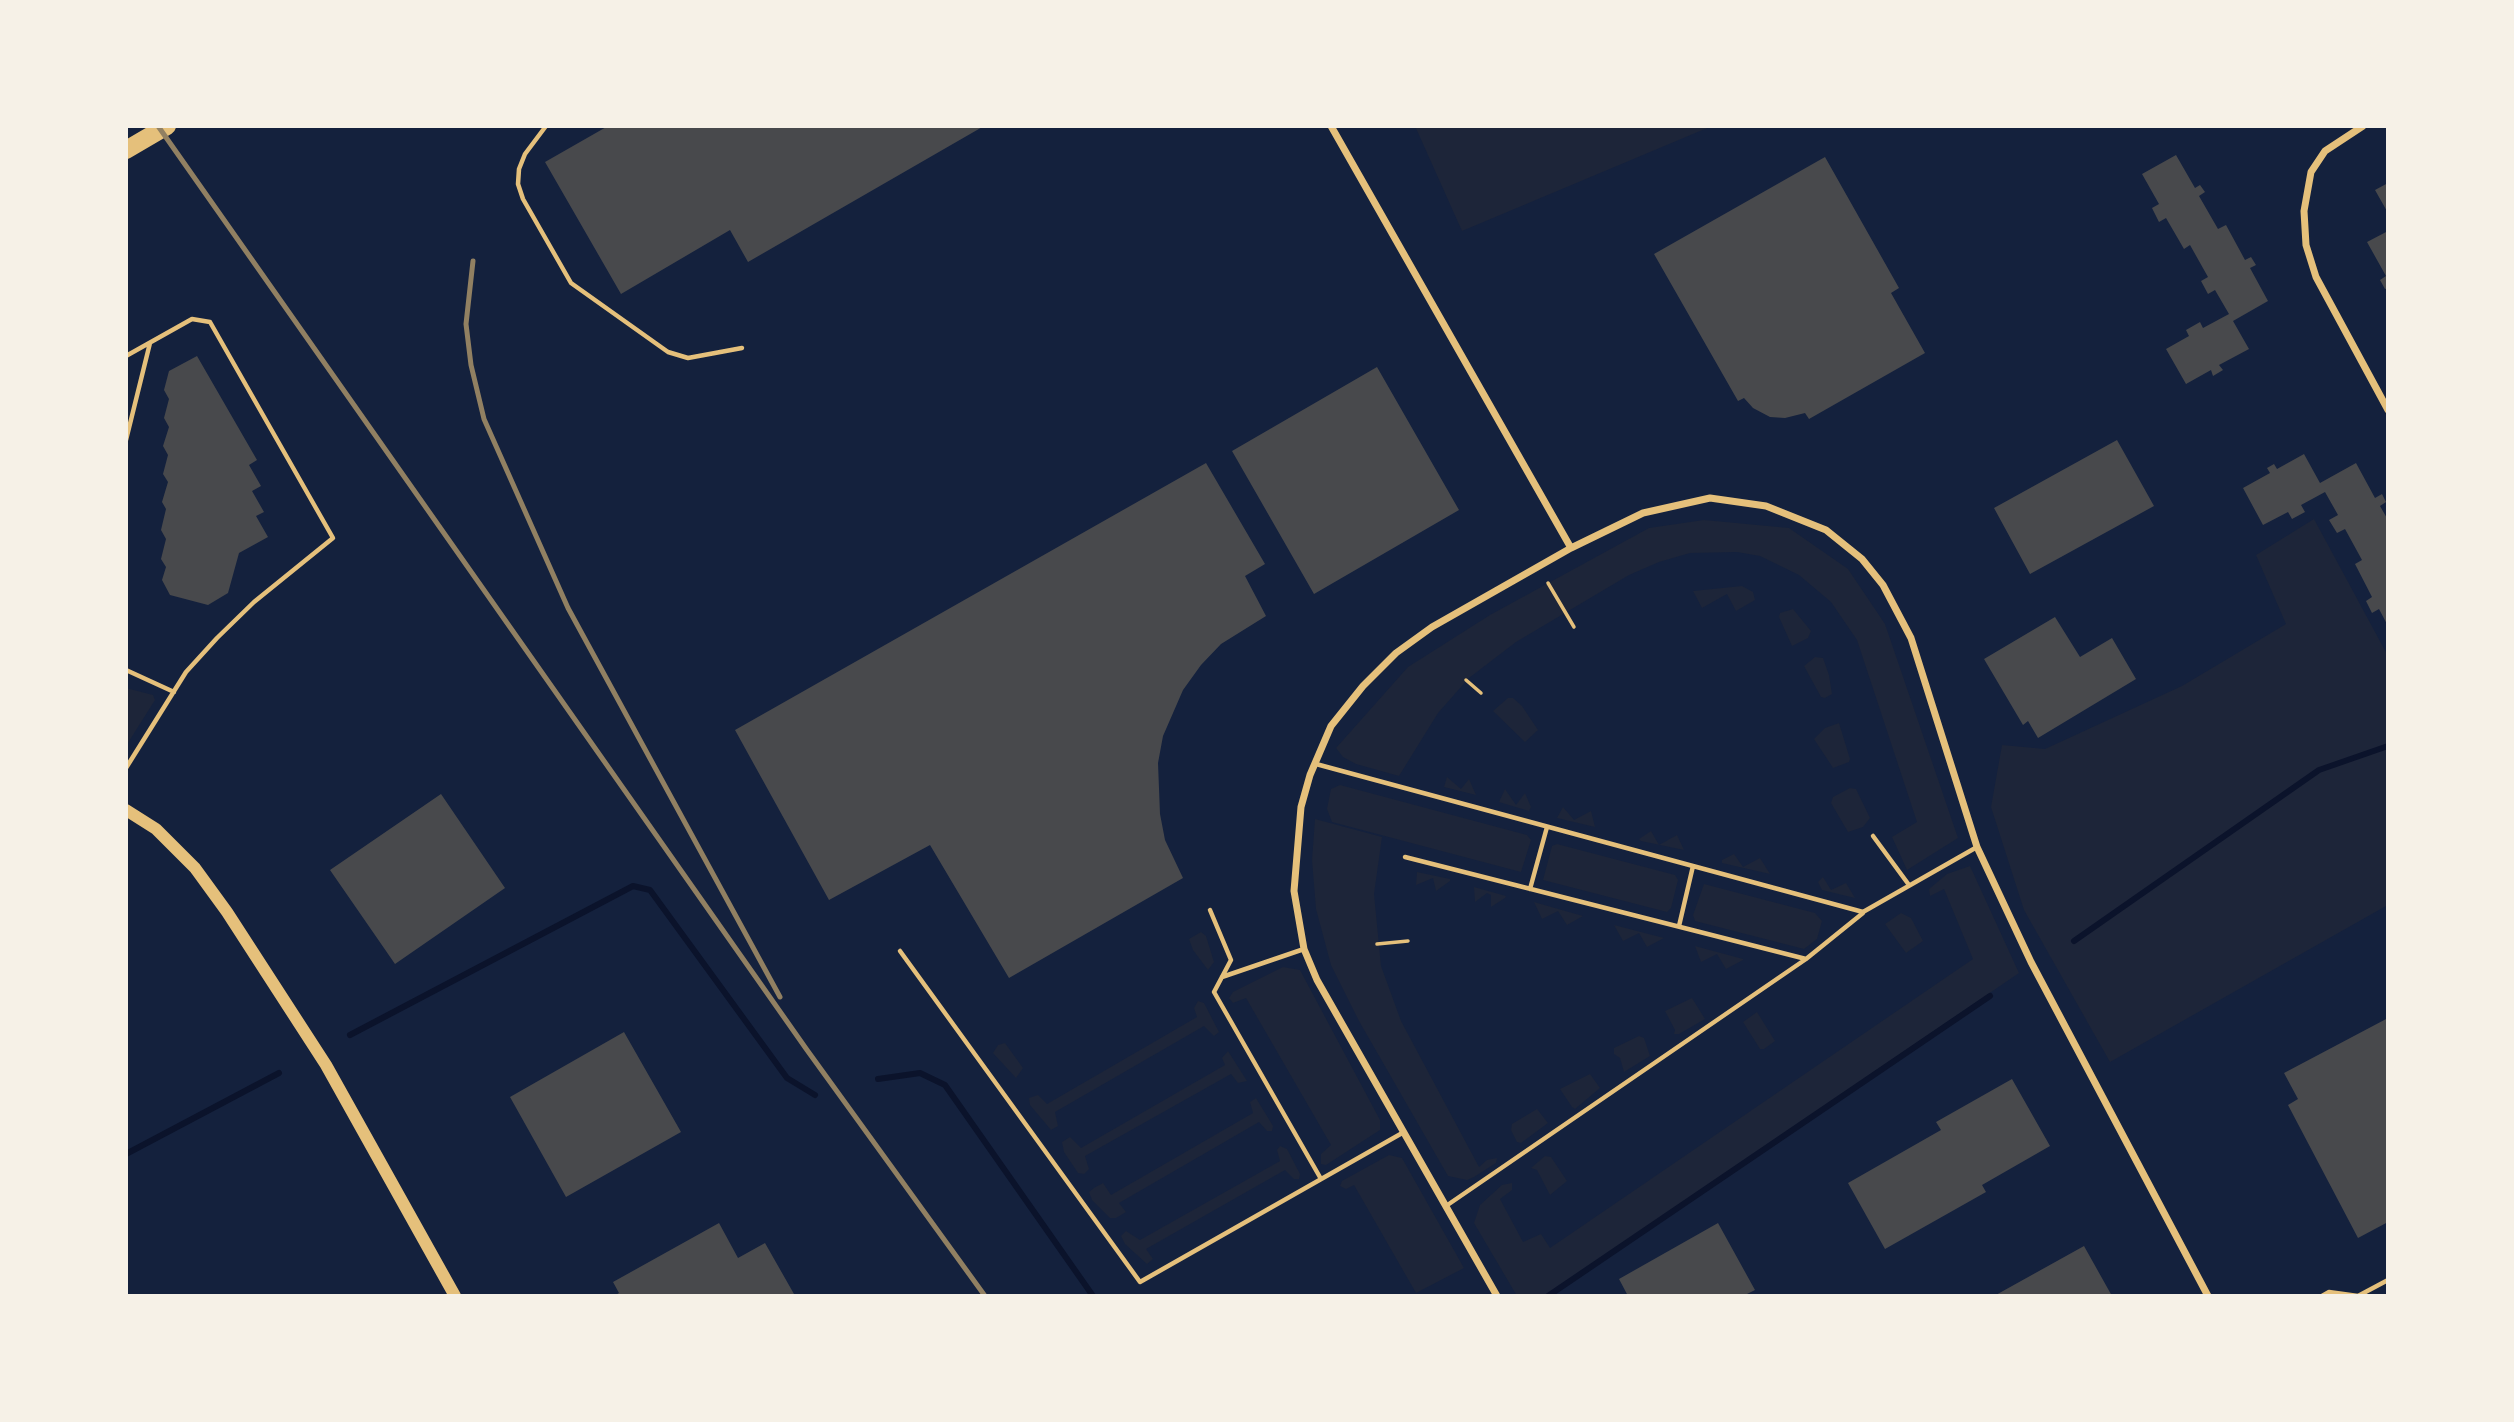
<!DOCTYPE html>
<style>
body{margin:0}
#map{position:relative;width:2514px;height:1422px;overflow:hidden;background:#14213d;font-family:"Roboto Condensed",sans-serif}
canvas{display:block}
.frame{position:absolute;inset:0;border:128px solid #f6f1e7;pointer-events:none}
</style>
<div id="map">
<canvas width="2514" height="1422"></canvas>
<div class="frame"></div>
</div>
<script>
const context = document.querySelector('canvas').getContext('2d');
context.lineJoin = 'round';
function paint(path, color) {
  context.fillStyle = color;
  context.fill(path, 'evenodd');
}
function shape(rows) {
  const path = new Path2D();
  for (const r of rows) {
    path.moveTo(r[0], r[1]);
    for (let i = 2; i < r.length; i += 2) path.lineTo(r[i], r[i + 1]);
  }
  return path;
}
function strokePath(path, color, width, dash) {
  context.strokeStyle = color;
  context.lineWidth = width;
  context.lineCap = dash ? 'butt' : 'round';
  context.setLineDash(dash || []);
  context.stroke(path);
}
paint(shape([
 [1415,126,1712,126,1462,231],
 [2314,519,2388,656,2388,909,2386,906,2110,1062,2024,910,1991,807,2002,745,2045,749,2182,686,2286,624,2256,555],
 [1704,520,1789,528,1848,569,1885,624,1958,838,1907,870,1892,837,1917,822,1857,640,1831,602,1799,575,1760,556,1737,552,1690,553,1659,562,1629,575,1516,642,1469,678,1438,713,1399,776,1356,764,1343,757,1336,748,1408,667,1490,615,1649,528],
 [1742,586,1753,592,1755,600,1736,611,1727,594,1702,608,1693,591],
 [1793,609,1811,631,1808,638,1792,646,1779,617,1780,613],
 [1815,657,1823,658,1829,675,1832,694,1825,698,1821,697,1804,666],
 [126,688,153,695,155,700,126,746],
 [1508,698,1513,698,1522,706,1538,730,1525,742,1493,711],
 [1839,723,1850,759,1849,762,1833,768,1814,739,1825,728],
 [1447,777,1461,789,1469,779,1476,795,1444,787],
 [1340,785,1527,835,1531,840,1521,872,1332,822,1327,809,1331,789],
 [1850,788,1856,789,1870,818,1863,827,1848,832,1831,803,1833,797],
 [1505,789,1516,805,1525,793,1531,807,1529,811,1499,802],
 [1563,807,1574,820,1591,811,1595,827,1557,818],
 [1315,819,1382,837,1374,894,1381,966,1401,1021,1479,1167,1487,1160,1497,1158,1496,1163,1474,1177,1467,1180,1448,1176,1359,1021,1331,965,1316,909,1312,860],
 [1651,831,1659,845,1677,835,1684,850,1641,841,1639,839],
 [1557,844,1675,875,1678,880,1671,908,1667,912,1543,880,1552,846],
 [1734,854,1743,867,1760,858,1770,874,1722,863,1722,860],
 [1970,866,2019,973,1546,1296,1517,1296,1474,1223,1480,1205,1502,1185,1512,1183,1512,1190,1500,1199,1523,1242,1541,1234,1550,1248,1973,959,1944,889,1930,896,1929,889,1947,874],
 [1417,872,1450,879,1450,881,1436,891,1433,878,1416,885],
 [1823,877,1831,890,1846,883,1855,898,1822,890,1818,882],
 [1704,884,1815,913,1822,921,1817,939,1804,949,1695,921,1693,915],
 [1474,887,1506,896,1505,898,1491,907,1491,895,1487,893,1475,902],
 [1534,902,1583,916,1567,925,1558,911,1542,919],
 [1901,913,1911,918,1923,941,1906,953,1885,924],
 [1614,925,1664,938,1647,947,1639,933,1623,941],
 [1201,932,1206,936,1214,962,1208,970,1193,950,1189,939],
 [1695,946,1743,959,1743,960,1726,969,1717,954,1701,962],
 [1283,967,1300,970,1380,1120,1380,1130,1326,1165,1321,1164,1321,1154,1331,1145,1246,998,1233,1003,1229,998,1233,992],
 [1692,998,1705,1019,1679,1034,1674,1034,1675,1030,1665,1011],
 [1198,1001,1204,1003,1219,1032,1214,1036,1204,1026,1055,1112,1058,1126,1051,1130,1030,1105,1029,1098,1038,1095,1047,1104,1197,1017,1194,1008],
 [1757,1012,1775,1041,1764,1049,1760,1049,1743,1022],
 [1639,1036,1644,1038,1650,1056,1624,1072,1620,1058,1614,1054,1614,1048],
 [1005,1043,1023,1068,1016,1078,993,1053,998,1045],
 [1228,1051,1247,1081,1238,1083,1231,1074,1085,1156,1089,1169,1084,1174,1078,1173,1064,1152,1062,1142,1070,1137,1081,1148,1225,1065,1222,1058],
 [1590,1074,1600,1088,1575,1109,1572,1107,1560,1089],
 [1256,1098,1273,1126,1272,1131,1267,1131,1259,1122,1119,1203,1126,1212,1116,1218,1110,1218,1092,1200,1089,1192,1094,1188,1103,1183,1111,1195,1253,1113,1250,1102],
 [1537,1109,1548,1123,1521,1143,1517,1142,1511,1130,1512,1124],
 [1280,1146,1287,1149,1300,1174,1299,1179,1294,1179,1285,1170,1146,1249,1153,1259,1147,1264,1125,1244,1121,1236,1126,1231,1140,1240,1280,1161,1277,1150],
 [1389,1155,1402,1158,1464,1268,1416,1293,1354,1185,1346,1189,1340,1186,1342,1181],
 [1545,1156,1551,1157,1567,1181,1550,1195,1537,1170,1531,1168]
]), '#1d2539');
strokePath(shape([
 [2074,941,2319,770,2388,746],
 [350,1035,633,886,650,890,787,1078,815,1095],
 [878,1079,920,1073,945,1085,1093,1296],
 [126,1154,279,1073],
 [1548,1296,1990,996]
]), '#0b132b', 6);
paint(shape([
 [608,126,984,126,748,262,730,230,621,294,545,162],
 [2176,155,2195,188,2200,185,2205,192,2199,196,2218,229,2226,225,2245,260,2251,257,2256,265,2250,268,2268,301,2233,321,2249,349,2219,365,2223,370,2213,376,2211,370,2186,384,2166,349,2189,336,2186,330,2200,322,2203,328,2229,314,2215,290,2208,294,2201,281,2208,277,2190,245,2184,249,2166,218,2159,222,2152,208,2159,204,2142,174],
 [1825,157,1899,288,1891,293,1925,353,1809,419,1805,413,1785,418,1770,417,1753,408,1744,398,1738,401,1654,254],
 [2388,183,2388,213,2375,190],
 [2388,231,2388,288,2385,289,2380,280,2386,276,2367,242],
 [197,356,257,460,249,465,261,486,252,491,264,512,256,516,268,537,239,553,228,593,208,605,170,595,162,580,166,567,161,559,166,539,161,530,166,509,162,502,168,482,163,474,168,455,163,446,169,427,164,418,169,399,164,390,169,371],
 [1377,367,1459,510,1314,594,1232,451],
 [2117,440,2154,506,2030,574,1994,508],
 [2304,454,2320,483,2356,463,2375,498,2382,494,2386,502,2380,506,2388,520,2388,626,2379,609,2372,613,2366,601,2372,597,2355,564,2362,560,2345,529,2337,533,2329,520,2338,515,2325,492,2301,505,2305,512,2292,519,2288,512,2263,525,2243,488,2270,473,2267,468,2274,464,2277,469],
 [1206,463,1265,564,1245,576,1266,616,1221,644,1201,665,1183,690,1163,736,1158,763,1160,814,1165,840,1183,878,1009,978,930,845,829,900,735,730],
 [2055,617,2080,657,2112,638,2136,679,2038,738,2028,721,2023,725,1984,659],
 [441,794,505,888,395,964,330,870],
 [2388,1018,2388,1222,2358,1238,2288,1105,2298,1099,2284,1073],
 [624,1032,681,1132,566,1197,510,1097],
 [2012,1079,2050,1146,1982,1185,1986,1192,1885,1249,1848,1183,1941,1130,1936,1122],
 [719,1223,738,1258,765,1243,794,1294,614,1296,619,1293,613,1282],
 [1718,1223,1755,1290,1743,1296,1628,1296,1619,1279],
 [2084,1246,2112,1296,1994,1296]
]), '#48494c');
strokePath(shape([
 [1548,583,1574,627],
 [1466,680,1481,693],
 [1377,944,1408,941]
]), '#e5c07b', 3.5);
strokePath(shape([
 [546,126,525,154,519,169,518,184,523,199,571,283,668,352,688,358,742,348],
 [126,356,192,319,210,322,333,538,254,602,217,638,186,672,126,768],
 [126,440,150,343],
 [126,670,174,692],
 [1316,764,1863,912,1977,847],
 [1873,836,1909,885],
 [1405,857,1806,959,1446,1206],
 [1530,889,1547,827],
 [1210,910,1231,960,1214,992,1321,1179],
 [1679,926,1693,866],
 [900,951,1140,1282,1404,1132],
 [1806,959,1863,913],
 [1222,977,1304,949],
 [2322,1296,2329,1292,2358,1296],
 [2358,1296,2388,1280]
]), '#e5c07b', 4.5);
strokePath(shape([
 [1331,126,1571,548],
 [2363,126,2325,151,2311,172,2304,211,2306,245,2316,277,2388,410],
 [1497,1296,1317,980,1304,949,1294,891,1301,807,1310,775,1331,726,1363,686,1396,653,1432,627,1571,548,1643,513,1710,498,1766,506,1826,530,1862,559,1883,585,1911,638,1977,847,2031,962,2208,1296]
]), '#e5c07b', 7);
strokePath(shape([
 [126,810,156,829,195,868,227,912,326,1065,455,1296]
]), '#e5c07b', 12);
strokePath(shape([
 [126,150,167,126]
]), '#e5c07b', 18);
strokePath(shape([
 [158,126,807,1050,985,1296],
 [473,261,466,324,471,365,484,419,568,608,780,997]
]), '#918062', 5);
</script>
